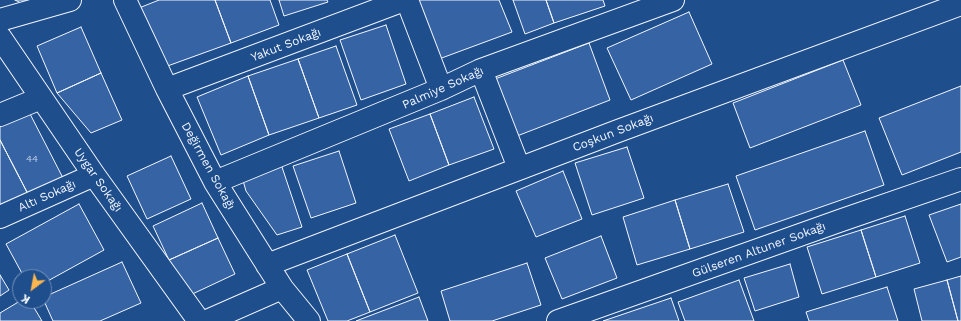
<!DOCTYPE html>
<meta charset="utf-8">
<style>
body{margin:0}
#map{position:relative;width:961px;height:321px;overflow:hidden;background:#1f4e8c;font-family:"Work Sans",sans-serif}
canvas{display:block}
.north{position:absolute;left:12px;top:269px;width:40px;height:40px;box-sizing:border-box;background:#1f4e8c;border:1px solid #7391ba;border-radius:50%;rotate:212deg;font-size:11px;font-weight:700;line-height:16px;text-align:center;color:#f2f6ff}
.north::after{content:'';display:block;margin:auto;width:14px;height:18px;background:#ffb74d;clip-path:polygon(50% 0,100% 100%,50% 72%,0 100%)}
</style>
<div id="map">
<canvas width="961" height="321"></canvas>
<div class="north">K</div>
</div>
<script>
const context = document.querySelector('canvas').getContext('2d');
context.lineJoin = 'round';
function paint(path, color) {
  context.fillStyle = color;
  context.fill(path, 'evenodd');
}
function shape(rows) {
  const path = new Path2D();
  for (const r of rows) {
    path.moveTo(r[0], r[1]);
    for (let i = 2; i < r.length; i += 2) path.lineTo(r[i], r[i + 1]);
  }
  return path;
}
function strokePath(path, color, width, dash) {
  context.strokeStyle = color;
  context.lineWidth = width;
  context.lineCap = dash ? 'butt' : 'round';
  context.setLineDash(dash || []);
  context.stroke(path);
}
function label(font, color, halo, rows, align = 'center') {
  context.font = font + ' "Work Sans",sans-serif';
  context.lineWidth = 3;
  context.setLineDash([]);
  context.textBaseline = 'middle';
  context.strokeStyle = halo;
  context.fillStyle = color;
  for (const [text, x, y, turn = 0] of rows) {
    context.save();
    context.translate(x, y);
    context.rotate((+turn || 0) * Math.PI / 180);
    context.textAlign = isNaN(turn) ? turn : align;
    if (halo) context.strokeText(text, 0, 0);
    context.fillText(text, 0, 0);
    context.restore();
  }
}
const building = shape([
 [15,0,40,0,25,5,15,0],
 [159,0,215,0,231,43,162,68,139,8,159,0],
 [215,0,270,0,279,25,231,43,215,0],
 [279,0,327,0,328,2,284,16,279,0],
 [416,0,499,0,512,32,439,59,416,0],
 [513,0,546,0,554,23,525,34,513,0],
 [546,0,603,0,605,6,554,23,546,0],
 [689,12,712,64,631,100,607,48,689,12],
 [386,25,406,84,361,100,340,40,386,25],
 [81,27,101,73,57,93,37,46,81,27],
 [589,43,610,100,517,136,495,79,589,43],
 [336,46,357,105,319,118,298,59,336,46],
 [298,59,319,118,269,135,248,76,298,59],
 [843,60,861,105,750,148,733,103,843,60],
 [101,73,122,120,91,133,57,93,101,73],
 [248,76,269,135,221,155,197,97,248,76],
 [961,86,961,152,902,175,879,118,961,86],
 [474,97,494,149,449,165,430,114,474,97],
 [28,110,63,178,29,196,0,140,0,124,28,110],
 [430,114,449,165,409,181,389,129,430,114],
 [865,131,884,185,755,230,736,176,865,131],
 [0,140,29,196,0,211,0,140],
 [627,147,644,198,592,215,575,163,627,147],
 [339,151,356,203,311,218,293,166,339,151],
 [171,156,191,199,147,219,127,176,171,156],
 [281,164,302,227,277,235,246,191,242,177,281,164],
 [563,171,582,219,536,237,516,191,563,171],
 [728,184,744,232,690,249,675,200,728,184],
 [675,200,690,249,637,265,623,217,675,200],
 [202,203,218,238,169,260,153,226,202,203],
 [79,204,104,250,44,283,44,277,24,277,6,244,79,204],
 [961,204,961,257,947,262,929,215,961,204],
 [905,216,920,263,876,277,861,230,905,216],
 [861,230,876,277,822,294,807,247,861,230],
 [395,235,418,293,370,312,347,254,395,235],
 [601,236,617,278,562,299,545,258,601,236],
 [218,238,235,274,186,297,169,260,218,238],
 [347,254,370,312,347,321,328,321,307,270,347,254],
 [122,262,141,303,100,321,53,321,44,301,44,297,122,262],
 [527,263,541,305,492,321,450,321,441,291,527,263],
 [790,264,799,297,755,311,744,278,790,264],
 [0,275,9,290,0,296,0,275],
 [961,276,961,321,958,321,947,280,961,276],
 [739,280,754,321,685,321,678,302,739,280],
 [947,280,958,321,922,321,914,289,947,280],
 [887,287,898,321,809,321,806,312,887,287],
 [419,297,428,321,356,321,419,297],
 [671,298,679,321,603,321,671,298],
 [20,301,30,301,42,321,0,321,0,313,20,301]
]);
paint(building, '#3563a3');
strokePath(building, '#f2f6ff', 1);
const minor = shape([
 [125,0,167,89,215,182,282,288,309,321],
 [407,0,441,89],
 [0,20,70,0],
 [0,37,94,175,199,321],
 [481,70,519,168],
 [167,89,404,0],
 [0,115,41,98],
 [215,182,441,89,481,70,673,0],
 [0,217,94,175],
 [267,265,618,131,961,4],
 [207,321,282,288],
 [558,321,842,220,961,179]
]);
strokePath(minor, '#f2f6ff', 24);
strokePath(minor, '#1f4e8c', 22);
label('10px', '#c3d1e8', null, [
 ["44",32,159]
]);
label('12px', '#f2f6ff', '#1f4e8c', [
 ["Yakut Sokağı",286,45,-21],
 ["Palmiye Sokağı",443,88,-24],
 ["Coşkun Sokağı",613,133,-21],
 ["Değirmen Sokağı",208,166,61],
 ["Uygar Sokağı",98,180,55],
 ["Altı Sokağı",47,196,-24],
 ["Gülseren Altuner Sokağı",759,250,-20]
]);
</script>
